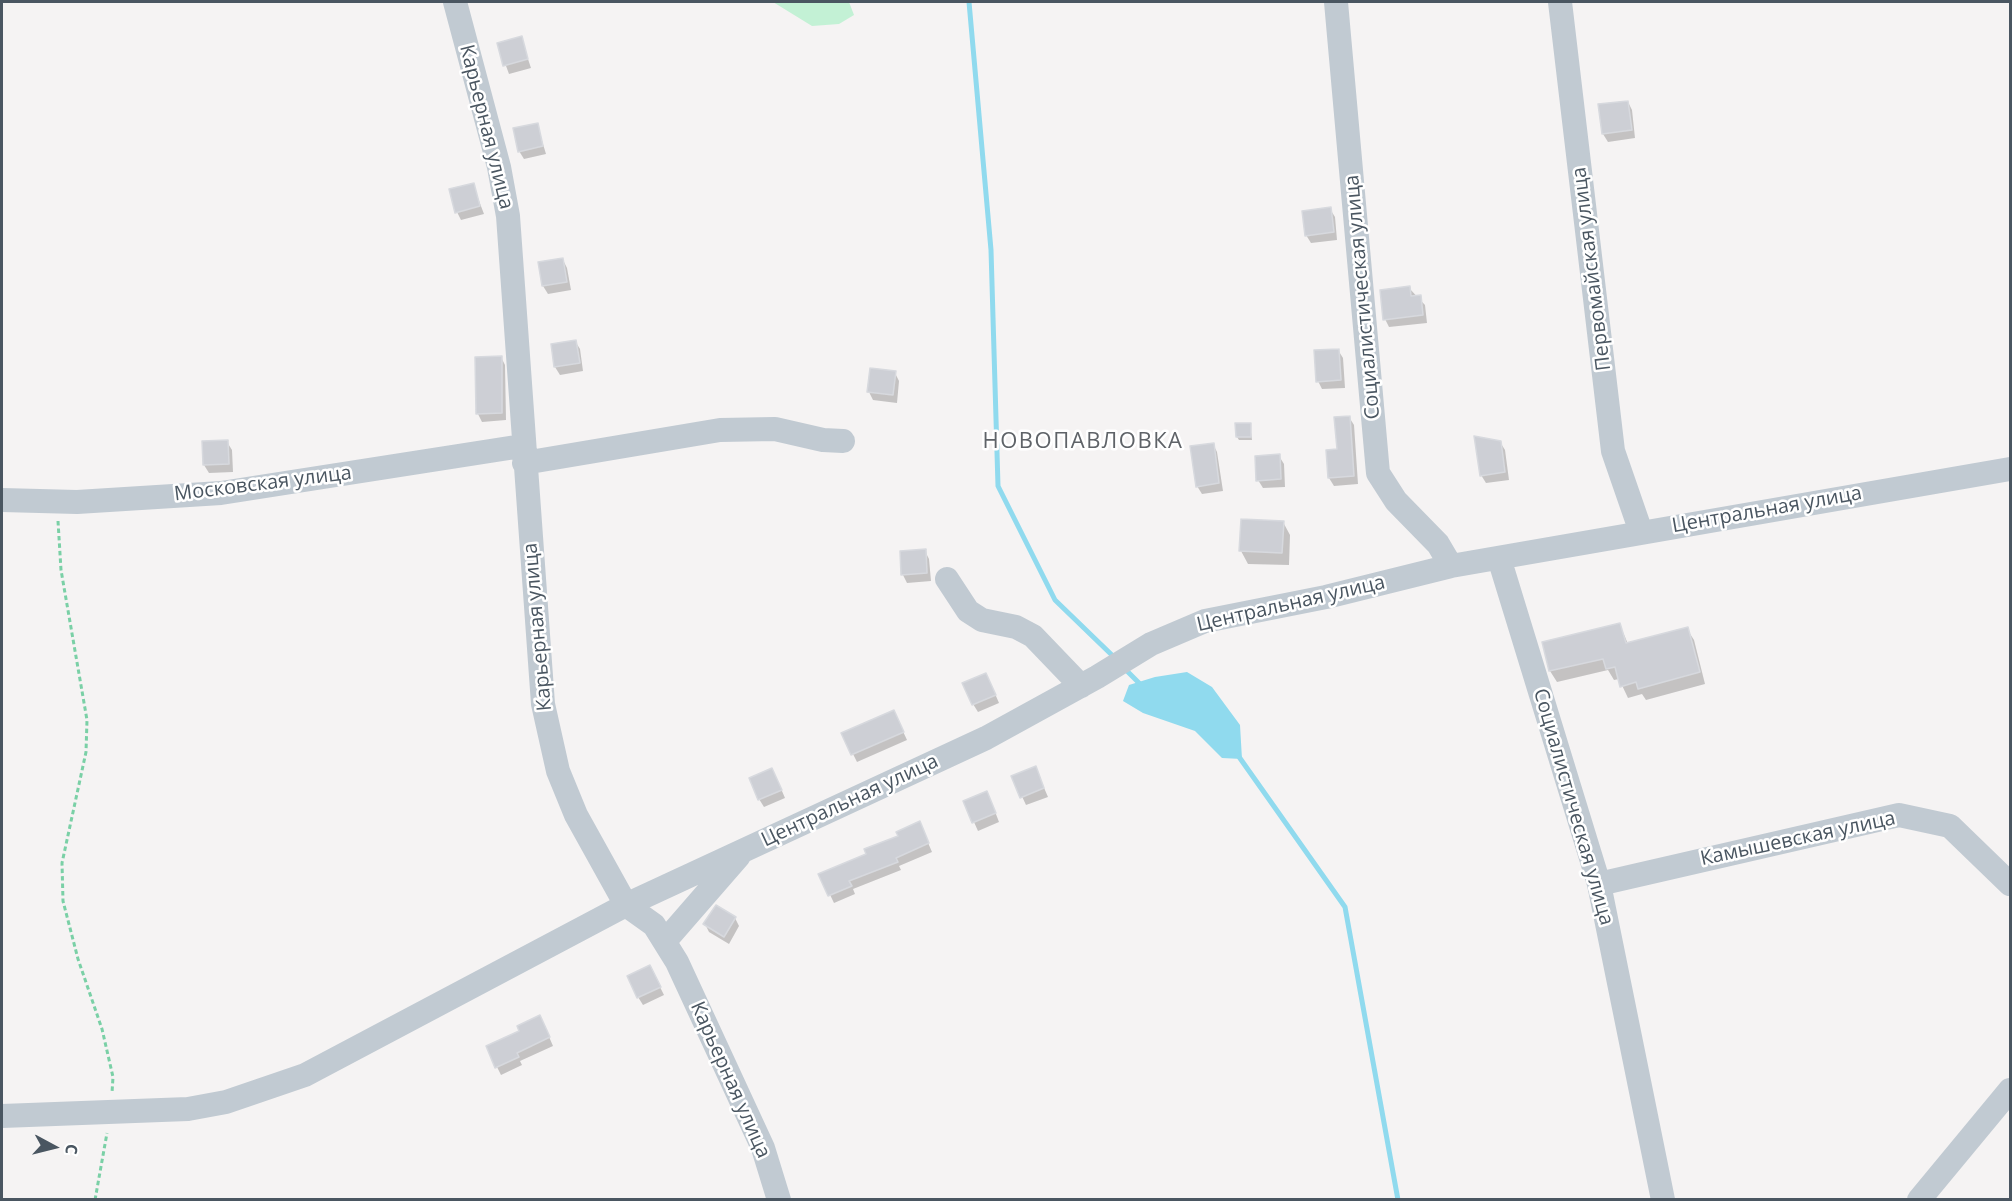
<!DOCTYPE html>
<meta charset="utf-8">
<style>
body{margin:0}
#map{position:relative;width:2012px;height:1201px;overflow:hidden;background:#f5f3f3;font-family:"Open Sans",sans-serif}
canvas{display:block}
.frame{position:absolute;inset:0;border:3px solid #4a5661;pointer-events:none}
.north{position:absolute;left:24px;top:1117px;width:60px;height:60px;-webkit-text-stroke:4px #fff;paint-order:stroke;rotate:97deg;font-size:16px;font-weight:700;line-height:24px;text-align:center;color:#4a5661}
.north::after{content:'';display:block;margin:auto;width:21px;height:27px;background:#4a5661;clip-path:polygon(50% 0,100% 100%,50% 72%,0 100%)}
</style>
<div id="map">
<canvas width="2012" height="1201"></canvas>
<div class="frame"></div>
<div class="north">С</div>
</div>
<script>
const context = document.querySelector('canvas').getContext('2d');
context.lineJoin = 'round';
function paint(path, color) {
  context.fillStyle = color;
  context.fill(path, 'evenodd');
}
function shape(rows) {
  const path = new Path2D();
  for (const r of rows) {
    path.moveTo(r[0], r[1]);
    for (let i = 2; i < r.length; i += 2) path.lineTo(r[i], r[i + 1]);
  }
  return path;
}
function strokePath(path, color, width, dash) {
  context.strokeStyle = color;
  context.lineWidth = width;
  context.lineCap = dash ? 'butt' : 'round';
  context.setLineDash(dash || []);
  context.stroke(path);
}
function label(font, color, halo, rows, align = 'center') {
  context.font = font + ' "Open Sans",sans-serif';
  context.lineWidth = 5;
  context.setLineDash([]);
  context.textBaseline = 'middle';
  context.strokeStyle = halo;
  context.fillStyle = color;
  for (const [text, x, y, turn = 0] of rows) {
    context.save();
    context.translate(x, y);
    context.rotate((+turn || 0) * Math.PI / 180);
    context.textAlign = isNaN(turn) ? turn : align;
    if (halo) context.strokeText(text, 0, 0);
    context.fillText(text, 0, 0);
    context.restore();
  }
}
paint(shape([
 [773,2,849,2,854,15,839,24,812,26]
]), '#c3f1d5');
paint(shape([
 [1187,672,1212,687,1240,725,1242,759,1222,758,1195,731,1143,713,1123,701,1129,685,1155,677]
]), '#90daee');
paint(shape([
 [521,38,531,68,509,74,498,44],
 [1628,102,1632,110,1635,138,1608,142,1603,134],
 [537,124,546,154,524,159,519,151],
 [473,185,484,214,461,220,457,212],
 [1330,209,1335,217,1337,240,1311,243,1306,235],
 [563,260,567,268,571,290,548,294,543,286],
 [1409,288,1425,305,1427,323,1389,327,1385,319],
 [575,341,580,349,583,371,560,375,555,367,552,345],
 [1338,350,1343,358,1345,388,1322,389,1318,381],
 [501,357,505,365,506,420,482,422,478,414],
 [895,373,899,381,897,403,873,400,869,392],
 [1349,417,1354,425,1358,484,1334,486,1329,478],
 [1250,424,1252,440,1239,440,1237,437],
 [227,442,232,450,233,472,209,473,204,465],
 [1500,442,1505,450,1509,480,1486,483,1481,475],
 [1213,444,1217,452,1223,491,1202,494,1197,486],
 [1279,456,1284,464,1285,487,1263,488,1258,480],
 [1283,522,1290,535,1289,565,1248,564,1241,551],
 [925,551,929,559,931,581,907,583,903,575,901,553],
 [1620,625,1628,644,1687,629,1694,640,1705,684,1646,700,1642,694,1628,698,1619,679,1614,680,1608,670,1557,682,1550,671],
 [990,682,999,703,978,712,973,704],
 [894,712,907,740,857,762,843,734],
 [1039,776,1048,797,1026,805,1013,777],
 [776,777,785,798,764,807,759,799],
 [991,801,999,822,978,831,965,802],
 [923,831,932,852,899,866,901,870,853,889,855,894,834,903,820,874],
 [735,918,739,926,729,944,709,932,705,924],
 [654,975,664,995,643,1005,638,997],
 [544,1025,553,1046,520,1061,522,1065,501,1075,497,1067]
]), '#0003');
strokePath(shape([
 [969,2,991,250,998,486,1055,600,1116,659],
 [1124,668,1143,687],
 [1237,754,1345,907,1398,1200]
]), '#90daee', 5);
const building = shape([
 [522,36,528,59,503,66,497,43,522,36],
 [1628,101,1632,130,1602,134,1598,104,1628,101],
 [538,123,543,146,518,152,513,128,538,123],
 [474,183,480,206,455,213,449,189,474,183],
 [1331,207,1334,232,1305,236,1302,211,1331,207],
 [563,258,567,282,542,286,538,262,563,258],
 [1410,286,1411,296,1421,295,1423,315,1383,320,1380,290,1410,286],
 [576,340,580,363,554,367,551,344,576,340],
 [1339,349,1341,380,1316,382,1314,350,1339,349],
 [502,356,502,413,476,414,475,357,502,356],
 [870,368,896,371,893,395,867,392,870,368],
 [1350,416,1354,476,1328,478,1326,450,1337,449,1334,417,1350,416],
 [1235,423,1251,423,1251,437,1236,437,1235,423],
 [1474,436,1501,441,1505,472,1480,476,1474,436],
 [228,440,229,464,203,465,202,441,228,440],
 [1214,443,1219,483,1196,487,1190,446,1214,443],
 [1280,454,1281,479,1256,481,1255,456,1280,454],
 [1241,519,1284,521,1282,553,1239,551,1241,519],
 [926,549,927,573,901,575,900,551,926,549],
 [1620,623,1626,643,1688,627,1700,672,1638,689,1636,682,1620,687,1615,667,1606,669,1603,659,1549,671,1542,642,1620,623],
 [986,673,996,695,972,705,962,683,986,673],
 [894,710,904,732,851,755,841,733,894,710],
 [1036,766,1044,788,1020,798,1011,776,1036,766],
 [772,768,782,790,758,800,749,778,772,768],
 [987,791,996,813,972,823,963,801,987,791],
 [920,821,929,843,896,858,898,862,849,881,852,886,828,896,818,874,866,854,864,849,898,836,896,832,920,821],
 [716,905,736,917,724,937,703,924,716,905],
 [650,965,661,987,637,998,627,976,650,965],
 [540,1015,550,1037,517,1053,519,1057,495,1068,486,1046,519,1031,517,1026,540,1015]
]);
paint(building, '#cdcfd5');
strokePath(building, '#d7d9de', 1.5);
strokePath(shape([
 [58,521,61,570,87,720,86,752,62,863,63,901,78,959,102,1029,113,1077,112,1093],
 [95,1200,107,1133]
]), '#7ad0a6', 3, [4.5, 3]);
strokePath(shape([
 [455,2,499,167,508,216,543,704,558,771,576,815,626,905,654,925,677,962,763,1148,779,1200],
 [1336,2,1378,473,1396,501,1438,544,1451,566],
 [1560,2,1613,451,1641,532],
 [524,463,720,430,775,429,823,440,843,441],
 [2,500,77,502,221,493,522,446],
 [1499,558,1599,884,1663,1200],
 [947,579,968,611,982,620,1016,627,1033,636,1081,686],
 [1599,884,1899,815,1950,826,2010,884],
 [666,940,739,856],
 [2,1116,188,1109,226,1102,305,1075,626,905,986,738,1097,677,1151,644,1205,621,1326,597,1451,566,2010,469],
 [1919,1200,2010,1090]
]), '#c1cad2', 24);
label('20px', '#4a5661', '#fff', [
 ["Карьерная улица",486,127,76],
 ["Первомайская улица",1592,269,-97],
 ["Социалистическая улица",1363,297,-95],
 ["Московская улица",263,484,-7],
 ["Центральная улица",1767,510,-10],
 ["Центральная улица",1291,604,-13],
 ["Карьерная улица",538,627,-95],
 ["Центральная улица",850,801,-25],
 ["Социалистическая улица",1573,807,74],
 ["Камышевская улица",1798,839,-12],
 ["Карьерная улица",730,1080,66]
]);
context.letterSpacing = '1.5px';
label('22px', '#5f6368', '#fff', [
 ["НОВОПАВЛОВКА",1083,442]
]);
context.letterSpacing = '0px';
</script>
